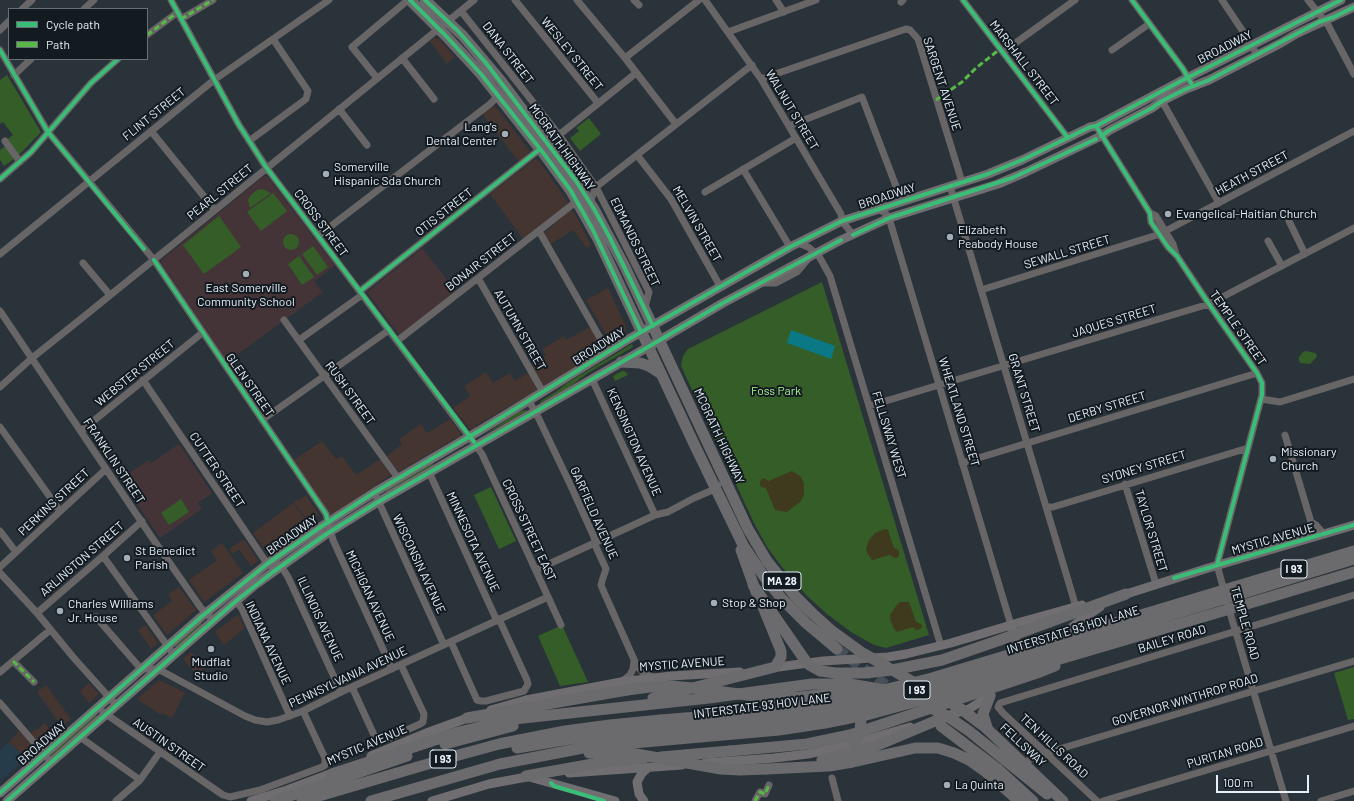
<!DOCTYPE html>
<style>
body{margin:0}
#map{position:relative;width:1354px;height:801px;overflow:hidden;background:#2a333a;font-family:Barlow,sans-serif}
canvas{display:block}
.legend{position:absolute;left:8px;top:8px;width:140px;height:52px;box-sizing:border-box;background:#131b21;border:1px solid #677077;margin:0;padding:5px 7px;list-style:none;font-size:12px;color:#e6f0f9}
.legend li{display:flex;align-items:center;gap:8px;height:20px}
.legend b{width:20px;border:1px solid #677077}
.scale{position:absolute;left:1216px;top:775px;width:93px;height:18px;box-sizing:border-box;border:2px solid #e6f0f9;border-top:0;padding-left:5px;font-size:12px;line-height:14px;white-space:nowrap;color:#e6f0f9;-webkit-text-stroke:3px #131b21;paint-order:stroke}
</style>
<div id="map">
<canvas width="1354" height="801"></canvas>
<ul class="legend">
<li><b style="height:5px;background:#3abd76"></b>Cycle path</li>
<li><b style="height:5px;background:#58b947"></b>Path</li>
</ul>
<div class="scale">100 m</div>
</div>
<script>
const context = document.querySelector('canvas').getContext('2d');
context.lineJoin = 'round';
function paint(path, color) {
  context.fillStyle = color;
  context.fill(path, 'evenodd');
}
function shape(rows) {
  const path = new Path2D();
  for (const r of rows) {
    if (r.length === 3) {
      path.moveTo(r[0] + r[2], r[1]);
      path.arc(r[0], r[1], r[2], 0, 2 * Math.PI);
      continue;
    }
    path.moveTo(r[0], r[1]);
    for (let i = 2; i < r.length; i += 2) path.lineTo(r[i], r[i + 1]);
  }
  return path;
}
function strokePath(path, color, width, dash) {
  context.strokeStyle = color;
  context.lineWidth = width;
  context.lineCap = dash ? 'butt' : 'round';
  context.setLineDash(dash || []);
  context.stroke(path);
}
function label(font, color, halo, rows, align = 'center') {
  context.font = font + ' Barlow,sans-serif';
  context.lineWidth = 4;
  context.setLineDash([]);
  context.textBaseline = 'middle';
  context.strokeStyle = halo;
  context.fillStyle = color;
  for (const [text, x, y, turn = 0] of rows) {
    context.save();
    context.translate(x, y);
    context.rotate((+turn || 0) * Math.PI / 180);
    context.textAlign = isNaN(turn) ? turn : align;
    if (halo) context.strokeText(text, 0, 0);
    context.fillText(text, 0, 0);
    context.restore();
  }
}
paint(shape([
 [435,38,439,39,455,57,447,64,430,41],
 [492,106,496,107,530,151,519,162,482,114],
 [535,159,538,160,556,185,568,203,567,205,523,239,490,194],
 [570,210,574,212,591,245,587,248,573,230,551,244,544,233],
 [608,288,625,324,626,329,624,332,610,341,586,300],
 [590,327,601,347,600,350,577,366,543,386,531,366,546,356,542,349,564,336,566,340],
 [486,372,493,383,510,373,515,381,529,372,538,389,531,395,527,396,477,425,476,428,471,430,453,408,470,396,464,386],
 [450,419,460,433,460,437,456,438,400,471,397,470,387,456,402,444,399,439,421,424,427,433],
 [322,441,336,459,342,456,356,475,380,459,391,475,333,514,330,514,294,460],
 [306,495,319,515,309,522,293,502,298,499,299,500],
 [293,503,308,523,268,554,253,533],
 [244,539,258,561,251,566,239,550,233,554,229,549],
 [222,543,243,573,204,602,189,580,217,560,211,551],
 [179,587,196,610,167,635,153,615,172,601,168,594],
 [237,615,239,616,245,628,224,645,215,632],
 [145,625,158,643,151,649,138,630],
 [191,652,196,657,209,665,197,675,183,659],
 [159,680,185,692,172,718,162,713,161,715,137,699],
 [89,683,99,694,89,703,80,691],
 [46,685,71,719,62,727,37,692],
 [45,723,53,734,41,744,31,733,35,729,37,730],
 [19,731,36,750,26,759,9,742]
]), '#443530');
paint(shape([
 [9,742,26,759,0,781,0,750]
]), '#263c4b');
paint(shape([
 [264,176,268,177,335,266,314,281,323,292,227,362,160,261],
 [422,248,456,291,399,335,367,292],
 [179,444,212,493,198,503,202,509,160,538,120,479,149,460,151,463]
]), '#443437');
paint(shape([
 [7,75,41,132,18,156,6,140,13,135,3,122,0,124,0,80],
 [589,118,601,134,580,151,570,138,579,131,576,128],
 [5,146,14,159,4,166,0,160,0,150],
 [262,189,271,193,250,208,248,200,250,196,257,190],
 [273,193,287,211,261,231,247,212],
 [219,216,241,247,204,274,183,245],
 [291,242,8],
 [313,246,328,267,317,275,302,254],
 [299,256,314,277,302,285,288,264],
 [822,282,929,635,886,648,874,645,851,632,827,614,806,595,782,567,767,547,754,523,681,366,683,356,688,349],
 [632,344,633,347,588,373,568,388,541,403,540,403,541,401,557,391,567,383],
 [1306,351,1315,353,1317,355,1316,358,1310,364,1300,363,1299,360,1299,357,1303,352],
 [622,371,626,372,628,375,615,381,613,376],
 [525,410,527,410,526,412,484,435,518,412],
 [433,463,433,465,387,492,386,491,386,490],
 [491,487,516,541,499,549,474,495],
 [181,499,189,512,169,525,161,513],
 [200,623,201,623,202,625,176,648,175,647,175,646],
 [562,625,588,682,560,686,538,636],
 [1354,667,1354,719,1348,720,1334,673],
 [95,715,98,716,51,757,50,755]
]), '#345d28');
paint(shape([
 [792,471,800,476,802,479,804,484,804,495,800,502,787,512,775,510,766,488,761,487,760,484,760,481,763,478,769,481],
 [885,529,888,530,894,548,897,549,899,551,899,556,897,558,894,558,890,555,872,560,867,553,866,549,869,540,875,533],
 [900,602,909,602,916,622,921,624,922,627,920,629,916,630,913,627,897,632,894,629,890,619,890,615,896,606]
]), '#3f391d');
paint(shape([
 [791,330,835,346,831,359,787,343]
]), '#0a7985');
strokePath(shape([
 [837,649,895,692]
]), '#464f57', 11, [11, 5.5]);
strokePath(shape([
 [171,0,239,125,266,167,482,454,561,625],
 [515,0,598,103],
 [577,0,625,58,676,124],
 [634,0,639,5],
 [705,0,761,79,841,214,842,221,853,235],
 [776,0,784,12],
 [963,0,1068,138],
 [1132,0,1183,69,1190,81],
 [1222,0,1248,39,1257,55],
 [1308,0,1328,25,1354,74],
 [901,2,903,0],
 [22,9,32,0],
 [84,9,94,0],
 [461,11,559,135,596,187,649,292,645,307],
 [181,19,213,0],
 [0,30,9,21],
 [728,32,816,0],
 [147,35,178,12],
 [0,50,48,132,154,260,326,514,333,540,392,669],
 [1112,50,1149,24],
 [1003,52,1075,0],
 [402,58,434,99],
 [625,58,699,0],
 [14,75,31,59],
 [377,78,352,47,408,0],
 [761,79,900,31,906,29,910,30,918,39,962,182],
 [1162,101,1219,203],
 [339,109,367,145],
 [789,126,862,97,902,202],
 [1096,126,1150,213,1151,222,1168,247,1177,256,1209,304,1257,373,1262,383,1262,395,1217,565,1225,594],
 [151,131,215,210],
 [559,135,636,73],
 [5,141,20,162],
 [249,141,306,99,308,91,273,39],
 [637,155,671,199,720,286],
 [743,169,790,247],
 [0,179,31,152,91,83,118,59],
 [950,186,1076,607],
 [705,192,796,138],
 [590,202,596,187,752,65],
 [879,209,885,213,889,218,1011,625],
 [1150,213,1156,216,1173,244,1176,254],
 [1289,221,1305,254],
 [539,231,608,352],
 [318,236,490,104,498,96],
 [1268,241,1282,266],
 [798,243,808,247,817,254,820,258,830,276,941,646],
 [0,254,214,80,329,0],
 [83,263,110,295],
 [478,278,543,392],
 [761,283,776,283,797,272,808,259],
 [981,290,1160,234,1354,131],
 [360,291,540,149],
 [0,311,153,539,201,608,209,616],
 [284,320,398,478],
 [299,340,362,295],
 [397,341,577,201],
 [592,379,655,515],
 [143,380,264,559,267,564,271,566],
 [0,387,32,358,87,314,474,0],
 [1261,399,1280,402,1354,379],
 [529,401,539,419,570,484,594,537,596,547,606,569,602,581,601,585,603,590,636,664,644,674,654,677],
 [869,406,1209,304,1354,228],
 [262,420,389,330],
 [0,427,60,511],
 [81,431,202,333],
 [1285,435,1311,522,1307,539],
 [962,463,1257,373],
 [429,472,497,621],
 [1125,484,1156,584],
 [377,498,444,645],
 [1046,507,1053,507,1248,448],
 [1311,522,1316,525,1324,534],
 [0,531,16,552],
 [103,556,174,655],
 [277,564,281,566,288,577,341,692],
 [0,567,106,469],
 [536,570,655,515,668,512,694,498,715,489,718,485],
 [0,573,37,613,73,657,116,705],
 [236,601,242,609,290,716],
 [1228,606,1286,801],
 [37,613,103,556,142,521],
 [96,617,141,669,158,669,245,716,255,720,267,722,278,720,303,711,341,692,548,597],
 [451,642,477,700,481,701,486,701,524,691,528,684,527,680,499,619],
 [13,661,34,682],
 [0,672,50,630],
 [621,682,630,675,633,669,634,660],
 [352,687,374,735,377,738,382,740,387,739,420,724,423,722,424,714,401,665],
 [0,703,51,762],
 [103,712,223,795,230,797,260,790,322,767,325,765,325,758,303,711],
 [80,737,140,780],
 [1024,764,1032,758,1046,753,1354,661],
 [832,778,838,801],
 [116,801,140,780,160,752],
 [755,801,760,792,765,794,769,785],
 [1097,801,1003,713,998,707,1000,703,1354,595],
 [1103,801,1354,726],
 [1321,801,1354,791]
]), '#676565', 7);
strokePath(shape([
 [1120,596,1205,569,1354,525],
 [1012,628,1016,640,1017,659],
 [1057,639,1082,619,1100,607],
 [771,668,823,661,888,657,906,654,951,643,1021,622,1082,605],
 [491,710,526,700,621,682,671,676,740,672],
 [943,717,969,709,991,695],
 [371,756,429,732,473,716],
 [705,763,774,758,808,754,844,746,910,727],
 [569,773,682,765],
 [526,776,615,801],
 [0,793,201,617,267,564,322,526,375,492,479,431,629,339,790,247,842,221,988,174,1022,160,1090,127,1096,126,1181,81,1341,0],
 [7,801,215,619,255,585,325,535,378,502,648,347,723,303,841,240,889,218,998,184,1026,172,1101,136,1110,130,1152,108,1162,101,1186,89,1209,80,1281,43,1296,34,1354,7],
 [251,801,287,790,338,771],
 [432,801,489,784,532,776],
 [644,801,639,794,637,782,642,773,649,767]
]), '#706e70', 9);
strokePath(shape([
 [410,0,446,36,481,74,544,154,571,191,598,239,695,446,743,545,763,575,782,599,806,623,837,649],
 [425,0,463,36,501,81,569,172,594,209,625,267,748,529,767,561,795,596,811,612,832,631,861,652,920,686],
 [621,362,640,363,649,366,660,373],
 [741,550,756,592],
 [753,585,807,663,811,666,820,671,836,673,865,673,892,670,942,660,1000,640,1126,594],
 [1234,587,1354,551],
 [1237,595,1354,559],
 [1240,606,1354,572],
 [653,698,775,667,781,657,781,651,763,607],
 [944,699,961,709,985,727,1063,801],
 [925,705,947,716,969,731,1047,794],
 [467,718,627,690],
 [941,726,999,770,1033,801],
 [988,730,985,721,983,714,990,696],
 [854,743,858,737,860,730,861,720,859,708],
 [445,744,513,726],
 [517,748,587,736],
 [661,757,730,751],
 [822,760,854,752,878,745,947,716],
 [766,769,829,766,853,762,915,748,938,748,954,753,969,760,986,772,1019,801],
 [332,774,459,732,514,719,709,698,812,684,850,684,885,690],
 [526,776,604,762,644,758],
 [275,801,407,756],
 [302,801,455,756,499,744,565,731,610,725,661,720],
 [371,801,500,764,588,747]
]), '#6b6a6d', 11);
strokePath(shape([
 [627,690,650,687,671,686,693,688,755,696,777,698,800,697,853,691],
 [661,720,769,711,814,705,859,696,932,678,1234,587],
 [587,736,771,720,816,714,861,705,934,686,1237,595],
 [588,747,779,730,825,723,870,714,914,702,1240,606],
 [730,751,807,744,850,735,1040,672,1055,666],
 [589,753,615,752,636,754,721,769,740,770,766,769]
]), '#6b6a6d', 11);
strokePath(shape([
 [181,19,213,0],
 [147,35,178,12],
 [936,100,962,82,976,68,1000,49],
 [13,661,34,682],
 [755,801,760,792,765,794,769,785]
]), '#58b947', 3, [6, 3]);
strokePath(shape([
 [171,0,239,125,266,167,474,442],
 [410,0,446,36,481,74,544,154,571,191,593,230,641,332],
 [425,0,458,31,486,63,576,181,594,209,610,238,653,326],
 [963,0,1068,138],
 [1132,0,1183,69,1191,83],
 [0,50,48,132,144,249],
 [1096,126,1150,213,1151,222,1168,247,1177,256,1209,304,1257,373,1262,383,1262,395,1217,565],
 [1101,136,1110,130,1152,108,1162,101,1186,89,1209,80,1319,22,1334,17,1354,7],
 [0,179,31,152,91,83,118,59],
 [853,235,889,218,1012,178,1096,139],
 [154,260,326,514,328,522],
 [360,291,540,149],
 [1174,578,1354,525],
 [551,783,554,786,604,801],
 [0,793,201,617,267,564,322,526,375,492,479,431,629,339,790,247,842,221,988,174,1022,160,1090,127,1096,126,1181,81,1341,0],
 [7,801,236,601,273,572,325,535,378,502,648,347,723,303,841,240]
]), '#3abd76', 4);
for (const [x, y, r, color] of [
 [505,134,4,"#a4aeb6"],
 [326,174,4,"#a4aeb6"],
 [1168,214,4,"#a4aeb6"],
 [950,237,4,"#a4aeb6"],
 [246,274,4,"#a4aeb6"],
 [1273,459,4,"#a4aeb6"],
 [127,558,4,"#a4aeb6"],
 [714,603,4,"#a4aeb6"],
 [60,611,4,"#a4aeb6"],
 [211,649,4,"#a4aeb6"],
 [947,785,4,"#a4aeb6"]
]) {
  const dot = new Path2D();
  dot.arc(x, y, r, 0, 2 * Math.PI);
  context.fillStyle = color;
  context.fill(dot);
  strokePath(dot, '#131b21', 1.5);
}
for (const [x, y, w] of [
 [1294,569,26],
 [782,581,38],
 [917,690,26],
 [443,759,26]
]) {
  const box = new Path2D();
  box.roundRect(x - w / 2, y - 9, w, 18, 3);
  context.fillStyle = '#131b21';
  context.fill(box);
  strokePath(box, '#e6f0f9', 1);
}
label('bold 11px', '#e6f0f9', null, [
 ["I 93",1294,569],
 ["MA 28",782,581],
 ["I 93",917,690],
 ["I 93",443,759]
]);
label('12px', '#e6f0f9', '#131b21', [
 ["BROADWAY",1225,47,-27],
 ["DANA STREET",508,53,52],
 ["WESLEY STREET",572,54,51],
 ["MARSHALL STREET",1024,63,52],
 ["SARGENT AVENUE",942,84,72],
 ["WALNUT STREET",792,110,59],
 ["FLINT STREET",154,114,-39],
 ["MCGRATH HIGHWAY",562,147,54],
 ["HEATH STREET",1252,173,-28],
 ["PEARL STREET",220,192,-39],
 ["BROADWAY",887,196,-18],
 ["OTIS STREET",444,212,-38],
 ["CROSS STREET",321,223,53],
 ["MELVIN STREET",697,224,60],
 ["EDMANDS STREET",635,242,64],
 ["SEWALL STREET",1067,252,-17],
 ["BONAIR STREET",481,262,-38],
 ["JAQUES STREET",1114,321,-17],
 ["TEMPLE STREET",1238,328,55],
 ["AUTUMN STREET",520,330,60],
 ["BROADWAY",599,346,-32],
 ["WEBSTER STREET",135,373,-39],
 ["GLEN STREET",250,385,55],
 ["RUSH STREET",350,393,54],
 ["GRANT STREET",1024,393,73],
 ["DERBY STREET",1107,407,-17],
 ["WHEATLAND STREET",959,412,73],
 ["FELLSWAY WEST",889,435,73],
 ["MCGRATH HIGHWAY",719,436,65],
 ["KENSINGTON AVENUE",634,442,66],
 ["FRANKLIN STREET",114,461,56],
 ["SYDNEY STREET",1144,467,-17],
 ["CUTTER STREET",217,470,56],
 ["PERKINS STREET",54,502,-43],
 ["GARFIELD AVENUE",594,513,66],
 ["CROSS STREET EAST",529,530,65],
 ["TAYLOR STREET",1151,531,73],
 ["BROADWAY",292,535,-35],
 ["MYSTIC AVENUE",1273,539,-16],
 ["MINNESOTA AVENUE",473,542,65],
 ["ARLINGTON STREET",82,559,-41],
 ["WISCONSIN AVENUE",419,564,65],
 ["MICHIGAN AVENUE",370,596,65],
 ["ILLINOIS AVENUE",320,619,65],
 ["TEMPLE ROAD",1245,623,74],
 ["INTERSTATE 93 HOV LANE",1073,630,-17],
 ["BAILEY ROAD",1172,639,-17],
 ["INDIANA AVENUE",268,643,65],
 ["MYSTIC AVENUE",682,664,-4],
 ["PENNSYLVANIA AVENUE",348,677,-25],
 ["GOVERNOR WINTHROP ROAD",1185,700,-17],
 ["INTERSTATE 93 HOV LANE",762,706,-7],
 ["BROADWAY",42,743,-41],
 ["AUSTIN STREET",169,745,35],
 ["MYSTIC AVENUE",367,745,-23],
 ["FELLSWAY",1023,745,43],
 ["TEN HILLS ROAD",1054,746,43],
 ["PURITAN ROAD",1225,753,-17]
]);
label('12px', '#e6f0f9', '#131b21', [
 ["Lang's",497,127,"right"],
 ["Dental Center",497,141,"right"],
 ["Somerville",334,167],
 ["Hispanic Sda Church",334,181],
 ["Evangelical-Haitian Church",1176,214],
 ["Elizabeth",958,230],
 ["Peabody House",958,244],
 ["East Somerville",246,288,"center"],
 ["Community School",246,302,"center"],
 ["Missionary",1281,452],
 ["Church",1281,466],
 ["St Benedict",135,551],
 ["Parish",135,565],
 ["Stop & Shop",722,603],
 ["Charles Williams",68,604],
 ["Jr. House",68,618],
 ["Mudflat",211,662,"center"],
 ["Studio",211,676,"center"],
 ["La Quinta",955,785]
], 'left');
label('12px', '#a9f190', '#131b21', [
 ["Foss Park",776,391]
]);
</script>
